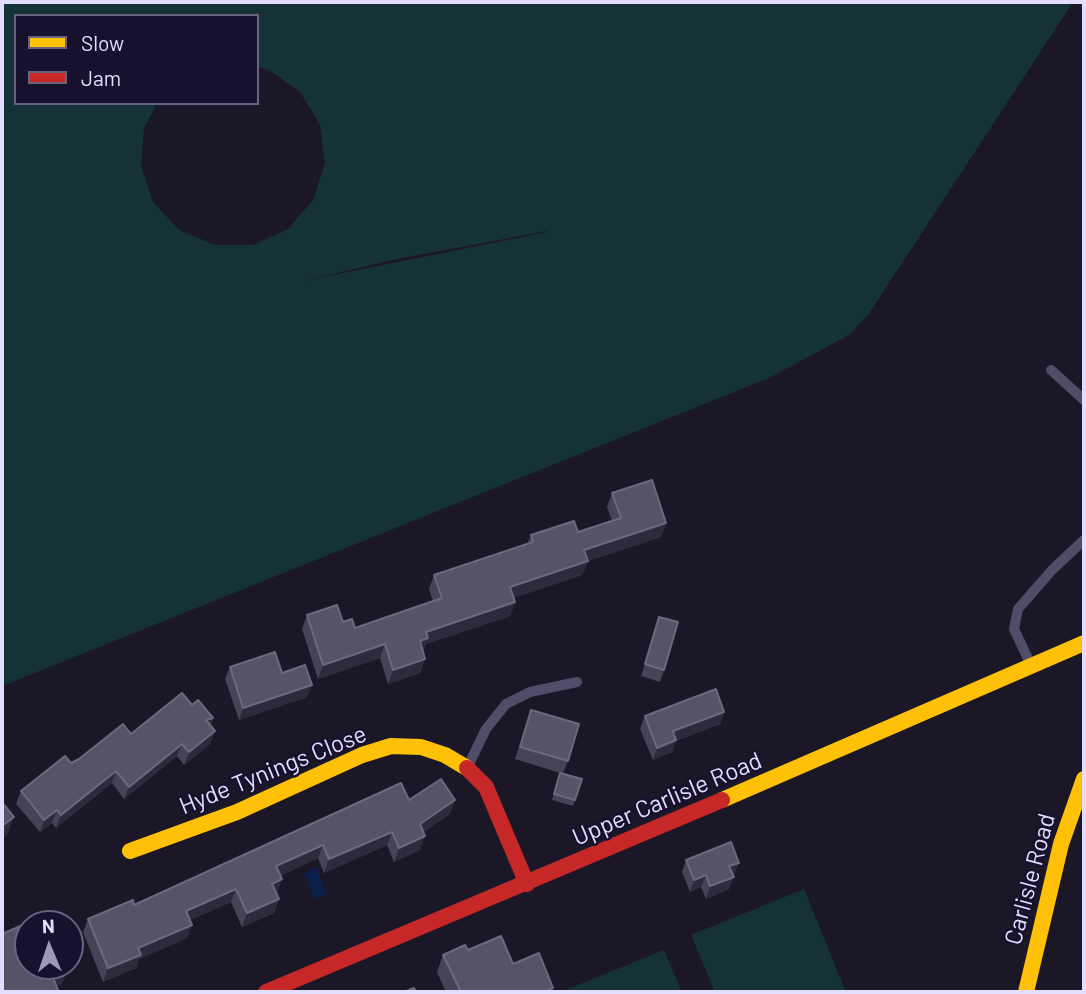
<!DOCTYPE html>
<style>
body{margin:0}
#map{position:relative;width:1086px;height:994px;overflow:hidden;background:#1c1727;font-family:Barlow,sans-serif}
canvas{display:block}
.frame{position:absolute;inset:0;border:4px solid #e3ddff;pointer-events:none}
.legend{position:absolute;left:14px;top:14px;width:245px;height:91px;box-sizing:border-box;background:#18112d;border:2px solid #696381;margin:0;padding:9px 12px;list-style:none;font-size:21px;color:#e3ddff}
.legend li{display:flex;align-items:center;gap:14px;height:35px}
.legend b{width:35px;border:2px solid #696381}
.north{position:absolute;left:14px;top:910px;width:70px;height:70px;box-sizing:border-box;background:#18112d;border:2px solid #696381;border-radius:50%;rotate:358deg;font-size:19px;font-weight:700;line-height:28px;text-align:center;color:#e3ddff}
.north::after{content:'';display:block;margin:auto;width:24px;height:32px;background:#9d98b3;clip-path:polygon(50% 0,100% 100%,50% 72%,0 100%)}
</style>
<div id="map">
<canvas width="1086" height="994"></canvas>
<div class="frame"></div>
<ul class="legend">
<li><b style="height:9px;background:#ffc107"></b>Slow</li>
<li><b style="height:9px;background:#c62828"></b>Jam</li>
</ul>
<div class="north">N</div>
</div>
<script>
const context = document.querySelector('canvas').getContext('2d');
context.lineJoin = 'round';
function paint(path, color) {
  context.fillStyle = color;
  context.fill(path, 'evenodd');
}
function shape(rows) {
  const path = new Path2D();
  for (const r of rows) {
    path.moveTo(r[0], r[1]);
    for (let i = 2; i < r.length; i += 2) path.lineTo(r[i], r[i + 1]);
  }
  return path;
}
function strokePath(path, color, width, dash) {
  context.strokeStyle = color;
  context.lineWidth = width;
  context.lineCap = dash ? 'butt' : 'round';
  context.setLineDash(dash || []);
  context.stroke(path);
}
function label(font, color, halo, rows, align = 'center') {
  context.font = font + ' Barlow,sans-serif';
  context.lineWidth = 5;
  context.setLineDash([]);
  context.textBaseline = 'middle';
  context.strokeStyle = halo;
  context.fillStyle = color;
  for (const [text, x, y, turn = 0] of rows) {
    context.save();
    context.translate(x, y);
    context.rotate((+turn || 0) * Math.PI / 180);
    context.textAlign = isNaN(turn) ? turn : align;
    if (halo) context.strokeText(text, 0, 0);
    context.fillText(text, 0, 0);
    context.restore();
  }
}
paint(shape([
 [2,2,1073,2,868,315,849,335,769,378,2,686],
 [16,16,257,16,257,67,269,70,300,92,320,125,325,163,313,200,288,229,253,245,215,245,179,230,153,202,141,166,144,128,157,103,16,103],
 [547,231,547,232,303,281,397,259],
 [804,889,846,992,715,992,691,935],
 [664,950,682,992,568,992,568,989]
]), '#153336');
paint(shape([
 [316,867,327,895,314,900,307,878,302,875]
]), '#0c1e4a');
strokePath(shape([
 [1051,370,1084,400],
 [1031,665,1014,629,1018,609,1052,570,1084,540],
 [469,764,486,729,506,704,530,692,577,682]
]), '#504d68', 10);
strokePath(shape([
 [722,800,1084,643],
 [130,851,237,812,362,755,391,746,421,747,445,755,467,768],
 [1026,992,1061,844,1084,779]
]), '#ffc107', 16);
strokePath(shape([
 [467,768,486,787,527,884],
 [266,992,722,800]
]), '#c62828', 16);
paint(shape([
 [612,493,666,523,661,537,588,561,582,575,513,598,515,602,510,616,426,644,423,652,425,659,420,673,388,684,380,658,318,679,302,629,307,615,343,622,355,628,433,601,429,589,434,575,527,544,531,535,578,532,612,521,607,507],
 [659,617,664,670,660,682,641,676],
 [230,667,282,673,307,697,239,720,225,679],
 [192,705,213,718,211,725,211,743,184,765,177,756,124,799,112,783,56,828,52,823,40,832,16,804,21,791,71,763],
 [531,710,568,761,563,773,582,779,573,806,552,800,560,773,515,759],
 [724,712,720,724,676,741,672,752,653,760,640,729,645,716],
 [409,800,450,814,423,832,420,850,394,862,387,845,324,873,318,858,280,876,282,879,276,893,279,899,274,913,242,927,231,902,190,920,192,925,187,938,139,959,136,968,103,982,83,932,88,919,134,905],
 [686,860,734,875,729,889,706,899,701,887,690,892,682,872],
 [468,950,513,964,552,992,446,992,437,972,443,955]
]), '#474255');
paint(shape([
 [666,523,661,537,579,564,584,550],
 [588,561,582,575,505,601,510,587],
 [515,602,510,616,426,644,423,652,420,641,426,632],
 [385,644,380,658,318,679,323,665],
 [425,659,420,673,388,684,393,670],
 [312,685,307,697,239,720,243,708],
 [724,712,720,724,676,741,672,752,653,760,657,748,673,731],
 [213,718,209,730,206,720],
 [215,731,211,743,184,765,189,752],
 [182,744,177,756,124,799,129,787],
 [116,771,112,783,56,828,61,815],
 [455,800,450,814,415,837,420,824],
 [57,810,52,823,40,832,44,820],
 [14,817,7,835,2,839,2,826],
 [392,832,387,845,324,873,329,859],
 [425,836,420,850,394,862,399,848],
 [323,845,318,858,271,880,276,866],
 [739,863,734,875,725,879,729,866],
 [706,875,701,887,690,892,694,880],
 [734,877,729,889,706,899,710,886],
 [282,879,277,893,267,898,272,884],
 [236,889,231,902,181,924,186,911],
 [279,899,274,913,242,927,247,913],
 [192,925,187,938,139,959,136,968,103,982,108,968,138,948],
 [68,968,62,984,46,991,52,975]
]), '#2f2a3b');
const building = shape([
 [652,480,666,523,584,550,588,561,510,587,515,602,426,632,428,638,420,641,425,659,393,670,385,644,323,665,307,615,337,605,343,622,352,619,355,628,442,598,434,575,533,542,531,535,574,521,578,532,621,518,612,493,652,480],
 [659,617,678,622,664,670,645,664,659,617],
 [275,652,282,673,305,665,312,685,243,708,230,667,275,652],
 [716,689,724,712,673,731,676,740,657,748,645,716,716,689],
 [182,693,192,705,198,700,213,718,206,720,215,731,189,752,182,744,129,787,116,771,61,815,57,810,44,820,21,791,65,756,71,763,79,759,123,724,131,734,182,693],
 [531,710,579,724,568,761,520,747,531,710],
 [560,773,582,779,575,800,554,794,560,773],
 [441,779,455,800,420,824,425,836,399,848,392,832,329,859,323,845,276,866,282,879,272,884,279,899,247,913,236,889,186,911,192,925,138,948,141,955,108,968,88,919,133,900,134,905,401,783,409,800,441,779],
 [2,802,14,817,2,826,2,802],
 [731,842,739,863,729,866,734,877,710,886,706,875,694,880,686,860,731,842],
 [46,915,49,924,28,924,28,966,67,966,68,968,52,975,58,990,53,992,2,992,2,934,46,915],
 [501,936,513,964,539,953,553,988,543,992,461,992,443,955,465,945,468,950,501,936],
 [414,988,416,992,404,992,414,988]
]);
paint(building, '#585267');
strokePath(building, '#6d687f', 2);
label('24px', '#e3ddff', '#18112d', [
 ["Hyde Tynings Close",273,770,-22],
 ["Upper Carlisle Road",667,799,-23],
 ["Carlisle Road",1030,879,-75]
]);
</script>
